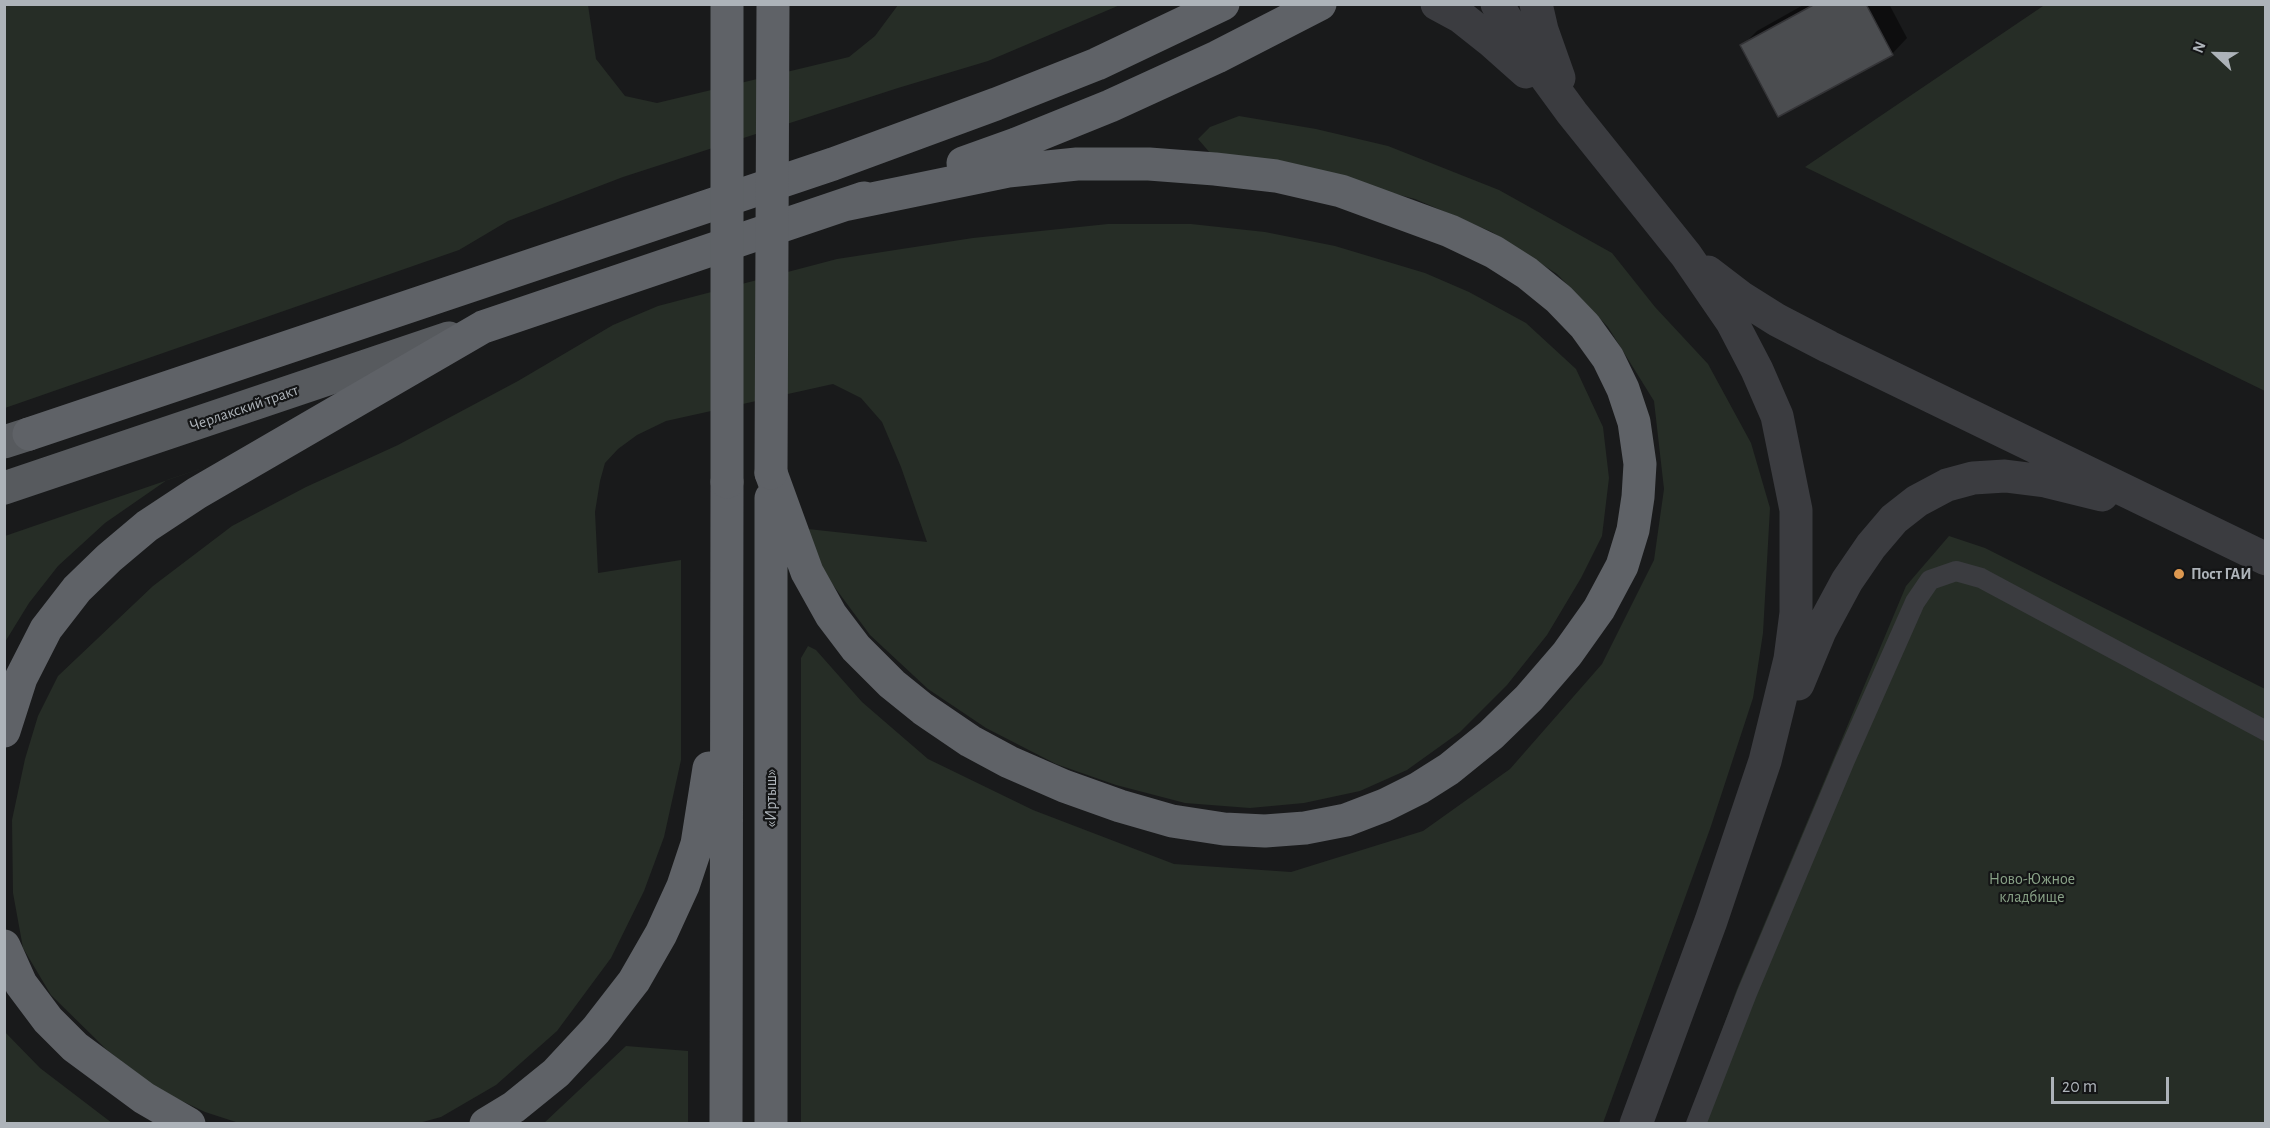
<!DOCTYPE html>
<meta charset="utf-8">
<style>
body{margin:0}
#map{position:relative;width:2270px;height:1128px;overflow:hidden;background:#191a1b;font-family:"Alegreya Sans",sans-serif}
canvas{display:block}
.frame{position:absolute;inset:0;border:6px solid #adb3b9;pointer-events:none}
.north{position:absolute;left:2186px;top:24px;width:60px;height:60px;-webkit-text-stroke:4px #141516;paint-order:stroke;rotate:292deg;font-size:16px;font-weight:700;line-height:24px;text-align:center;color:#adb3b9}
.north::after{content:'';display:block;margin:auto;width:21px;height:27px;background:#adb3b9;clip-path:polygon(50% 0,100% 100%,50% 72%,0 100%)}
.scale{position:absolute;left:2051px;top:1077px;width:118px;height:27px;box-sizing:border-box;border:3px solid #adb3b9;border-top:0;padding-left:8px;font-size:18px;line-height:21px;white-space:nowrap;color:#adb3b9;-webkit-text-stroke:4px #141516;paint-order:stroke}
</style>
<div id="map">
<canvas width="2270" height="1128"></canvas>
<div class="frame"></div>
<div class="north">N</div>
<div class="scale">20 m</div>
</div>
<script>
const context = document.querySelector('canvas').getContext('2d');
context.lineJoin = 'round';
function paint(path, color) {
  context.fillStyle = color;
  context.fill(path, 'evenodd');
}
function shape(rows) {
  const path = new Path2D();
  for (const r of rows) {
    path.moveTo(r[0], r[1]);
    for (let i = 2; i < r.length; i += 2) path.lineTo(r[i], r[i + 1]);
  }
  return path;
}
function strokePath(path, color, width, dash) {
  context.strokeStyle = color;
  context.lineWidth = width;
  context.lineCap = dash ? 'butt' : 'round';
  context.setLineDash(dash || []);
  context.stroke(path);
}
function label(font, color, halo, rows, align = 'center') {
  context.font = font + ' "Alegreya Sans",sans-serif';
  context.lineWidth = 4.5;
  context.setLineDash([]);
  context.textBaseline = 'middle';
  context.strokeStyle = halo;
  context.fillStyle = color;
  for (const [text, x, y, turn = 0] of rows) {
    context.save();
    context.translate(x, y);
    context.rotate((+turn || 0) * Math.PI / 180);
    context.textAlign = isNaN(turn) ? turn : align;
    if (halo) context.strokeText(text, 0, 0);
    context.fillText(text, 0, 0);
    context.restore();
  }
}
paint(shape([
 [2046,4,2265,5,2265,391,1805,167],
 [4,5,588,5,596,59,625,96,657,103,849,57,875,36,898,5,1120,5,988,61,898,88,623,177,508,221,459,250,5,408],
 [1239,116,1316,129,1388,146,1499,190,1612,253,1655,307,1708,364,1751,443,1770,508,1763,633,1753,698,1710,829,1603,1123,801,1124,801,658,808,646,816,650,862,702,928,759,1033,810,1174,864,1291,872,1423,831,1510,769,1602,664,1654,560,1664,489,1654,401,1608,327,1557,274,1492,232,1415,199,1299,169,1211,154,1198,139,1210,127],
 [1108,224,1191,224,1265,232,1335,246,1425,273,1469,292,1526,323,1576,369,1603,427,1609,478,1602,536,1581,578,1547,635,1507,685,1460,732,1407,770,1360,791,1304,803,1250,808,1185,803,1116,785,1056,764,986,728,928,689,870,635,819,566,808,529,927,542,901,467,882,422,861,398,833,384,666,421,637,435,618,449,605,463,600,481,595,512,598,573,681,560,681,760,664,837,644,891,611,958,557,1031,496,1085,441,1117,419,1123,239,1123,205,1112,159,1090,107,1050,51,995,23,948,13,893,12,820,25,759,38,716,58,676,153,586,232,526,306,487,398,445,518,381,613,325,658,306,837,259,973,238],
 [226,460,167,480,105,523,58,566,29,603,5,642,5,536],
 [1949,536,1985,548,2265,689,2265,1123,1688,1124,1737,989,1906,586],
 [4,1031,40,1068,112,1123,5,1123],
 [626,1046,688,1051,688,1123,544,1123]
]), '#262d26');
paint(shape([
 [1805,4,1889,4,1907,38,1892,54,1742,46,1757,31]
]), '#0007');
const building = shape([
 [1815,4,1866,4,1893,55,1778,117,1740,45,1815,4]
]);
paint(building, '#4b4d50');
strokePath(building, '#343437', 1.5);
strokePath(shape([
 [1696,1124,1747,993,1845,760,1915,602,1930,580,1956,571,1981,578,2266,731]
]), '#3b3c40', 20);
strokePath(shape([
 [1437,4,1461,17,1490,40,1526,72],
 [1497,4,1520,42,1572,113,1686,255,1732,322,1757,370,1777,416,1796,510,1796,613,1790,659,1765,761,1711,921,1636,1124],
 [1536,4,1542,30,1559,78],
 [1708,272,1742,298,1777,320,1829,347,2266,559],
 [1798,684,1820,631,1847,581,1871,546,1894,519,1917,501,1947,485,1973,478,2005,476,2045,481,2102,495]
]), '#3b3c40', 33);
strokePath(shape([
 [4,442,29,434],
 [4,488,449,338]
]), '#575a5e', 33);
strokePath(shape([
 [963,163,1016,144,1110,106,1217,57,1320,4],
 [29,434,833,164,996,104,1097,64,1223,4],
 [771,473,807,572,831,615,856,648,892,684,923,709,970,741,1009,762,1064,786,1120,806,1172,821,1224,829,1265,831,1305,828,1346,820,1385,805,1419,788,1449,769,1491,735,1529,698,1567,654,1599,609,1622,566,1633,530,1638,497,1640,464,1634,422,1623,389,1608,358,1585,326,1559,299,1527,273,1494,252,1450,231,1341,191,1276,176,1215,169,1149,164,1077,164,1008,171,843,205],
 [4,731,21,678,46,629,77,589,109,558,147,526,197,493,483,327,864,198],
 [4,946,21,984,48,1020,75,1047,144,1098,189,1124],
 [486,1124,514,1107,556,1073,596,1030,634,981,661,934,683,886,697,844,709,768],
 [726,1124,727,482],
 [771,1124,771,498]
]), '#5f6267', 33);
strokePath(shape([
 [771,473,773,4],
 [727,482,727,4]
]), '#5f6267', 33);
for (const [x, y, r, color] of [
 [2179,574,6,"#dd9850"]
]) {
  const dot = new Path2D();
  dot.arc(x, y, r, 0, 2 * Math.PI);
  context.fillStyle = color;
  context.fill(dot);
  strokePath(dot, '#141516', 2);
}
label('16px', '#adb3b9', '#141516', [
 ["Черлакский тракт",244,408,-19],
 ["«Иртыш»",771,798,-90]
]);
label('bold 16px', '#adb3b9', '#141516', [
 ["Пост ГАИ",2191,574]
], 'left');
label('16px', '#89a287', '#141516', [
 ["Ново-Южное",2032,879],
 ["кладбище",2032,897]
]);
</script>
